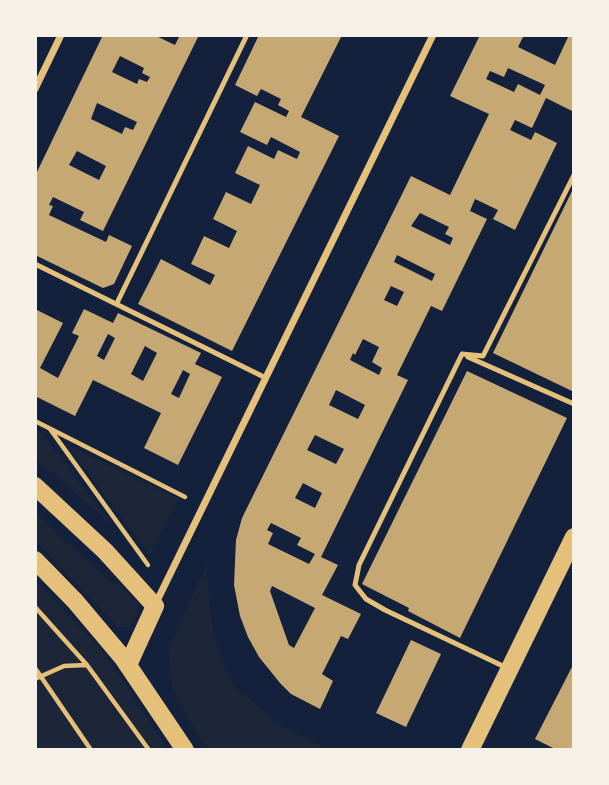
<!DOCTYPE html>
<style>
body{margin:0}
#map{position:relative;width:609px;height:785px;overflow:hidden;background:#14213d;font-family:Cabin,sans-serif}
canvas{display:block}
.frame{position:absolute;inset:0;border:37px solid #f6f1e7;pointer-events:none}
</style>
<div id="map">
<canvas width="609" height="785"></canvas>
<div class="frame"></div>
</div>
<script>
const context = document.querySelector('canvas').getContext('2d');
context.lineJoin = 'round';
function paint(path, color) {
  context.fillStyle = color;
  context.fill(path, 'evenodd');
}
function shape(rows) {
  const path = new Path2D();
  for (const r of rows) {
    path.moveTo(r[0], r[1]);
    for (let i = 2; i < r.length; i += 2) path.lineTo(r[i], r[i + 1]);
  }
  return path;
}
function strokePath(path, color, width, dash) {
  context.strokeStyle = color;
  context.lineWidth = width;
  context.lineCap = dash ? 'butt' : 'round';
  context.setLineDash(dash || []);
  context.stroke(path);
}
paint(shape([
 [35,429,40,431,113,526,35,459],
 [65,443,179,499,150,555],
 [35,511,110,582,120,585,135,601,138,609,137,616,129,627,118,627,35,541],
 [208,562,207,576,213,632,223,664,236,687,277,723,330,750,207,750,173,692,168,649],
 [35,580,91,638,119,674,168,750,35,750]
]), '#1d2539');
paint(shape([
 [103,35,154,35,175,45,179,37,174,35,199,35,103,231,80,220,84,212,53,197,49,205,53,206,49,215,106,242,109,235,132,246,114,284,103,288,35,255,35,176],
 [120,56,144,68,142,73,150,77,147,82,139,79,137,84,112,72],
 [97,103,137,122,133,130,125,127,122,134,91,119],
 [77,151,106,166,99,180,69,165],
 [259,35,342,35,301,117,339,136,232,351,138,304,161,259,210,285,215,275,191,264,204,236,229,248,237,231,213,219,226,192,251,204,260,185,235,173,248,146,274,159,278,150,297,159,300,152,271,137,267,145,240,132,255,102,286,117,289,111,278,105,281,99,261,89,257,96,235,85],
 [480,35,524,35,518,47,555,65,569,35,574,35,574,112,546,98,532,128,515,120,510,130,531,140,535,132,557,143,515,230,493,219,498,210,475,199,470,211,487,219,442,311,431,306,397,375,408,380,321,557,338,565,322,595,361,614,348,639,341,636,322,674,333,681,320,709,291,694,280,683,259,657,248,637,240,616,234,585,236,540,242,518,411,176,450,195,489,114,450,96],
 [508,68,545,85,540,95,518,84,514,92,486,79,490,71,504,77],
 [420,213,449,227,445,234,453,238,450,245,411,226],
 [397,255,435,274,432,281,394,262],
 [391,286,404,292,397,306,384,300],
 [363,339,379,347,372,362,382,368,379,375,350,360,353,353,355,355],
 [336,390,365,405,358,419,329,405],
 [315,435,344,449,336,464,307,450],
 [303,483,322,493,315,508,295,498],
 [271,523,301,538,297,545,315,554,309,564,268,544,273,533,267,530],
 [272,586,315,608,294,648,289,645,270,591],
 [574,187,574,392,493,353],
 [35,309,63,323,40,368,58,378,79,336,72,333,84,309,113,323,118,313,201,353,195,364,222,377,178,465,144,448,161,413,93,380,75,416,35,396],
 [108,334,115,338,104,360,97,356],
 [145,346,157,353,143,381,131,374],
 [183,370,190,374,179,398,171,394],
 [467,371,567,418,460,638,408,611,409,608,362,584],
 [411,640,441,654,406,727,376,713],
 [574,663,574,750,557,750,535,739]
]), '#c6a872');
strokePath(shape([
 [35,421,185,497],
 [50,429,148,565],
 [35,607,87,665,149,750],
 [35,668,91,750],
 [35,679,64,666,86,665]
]), '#e5c07b', 4.5);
strokePath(shape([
 [35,264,266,378],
 [117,303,247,35],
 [468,357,574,404],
 [505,667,385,610,366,599,355,585,359,565,462,354,483,356,574,175]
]), '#e5c07b', 5);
strokePath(shape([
 [35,89,61,35],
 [155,605,433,35]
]), '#e5c07b', 7);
strokePath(shape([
 [35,486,105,551,155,606,128,665]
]), '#e5c07b', 18);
strokePath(shape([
 [35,560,75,601,123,658,185,750],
 [470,750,574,537]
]), '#e5c07b', 18);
</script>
